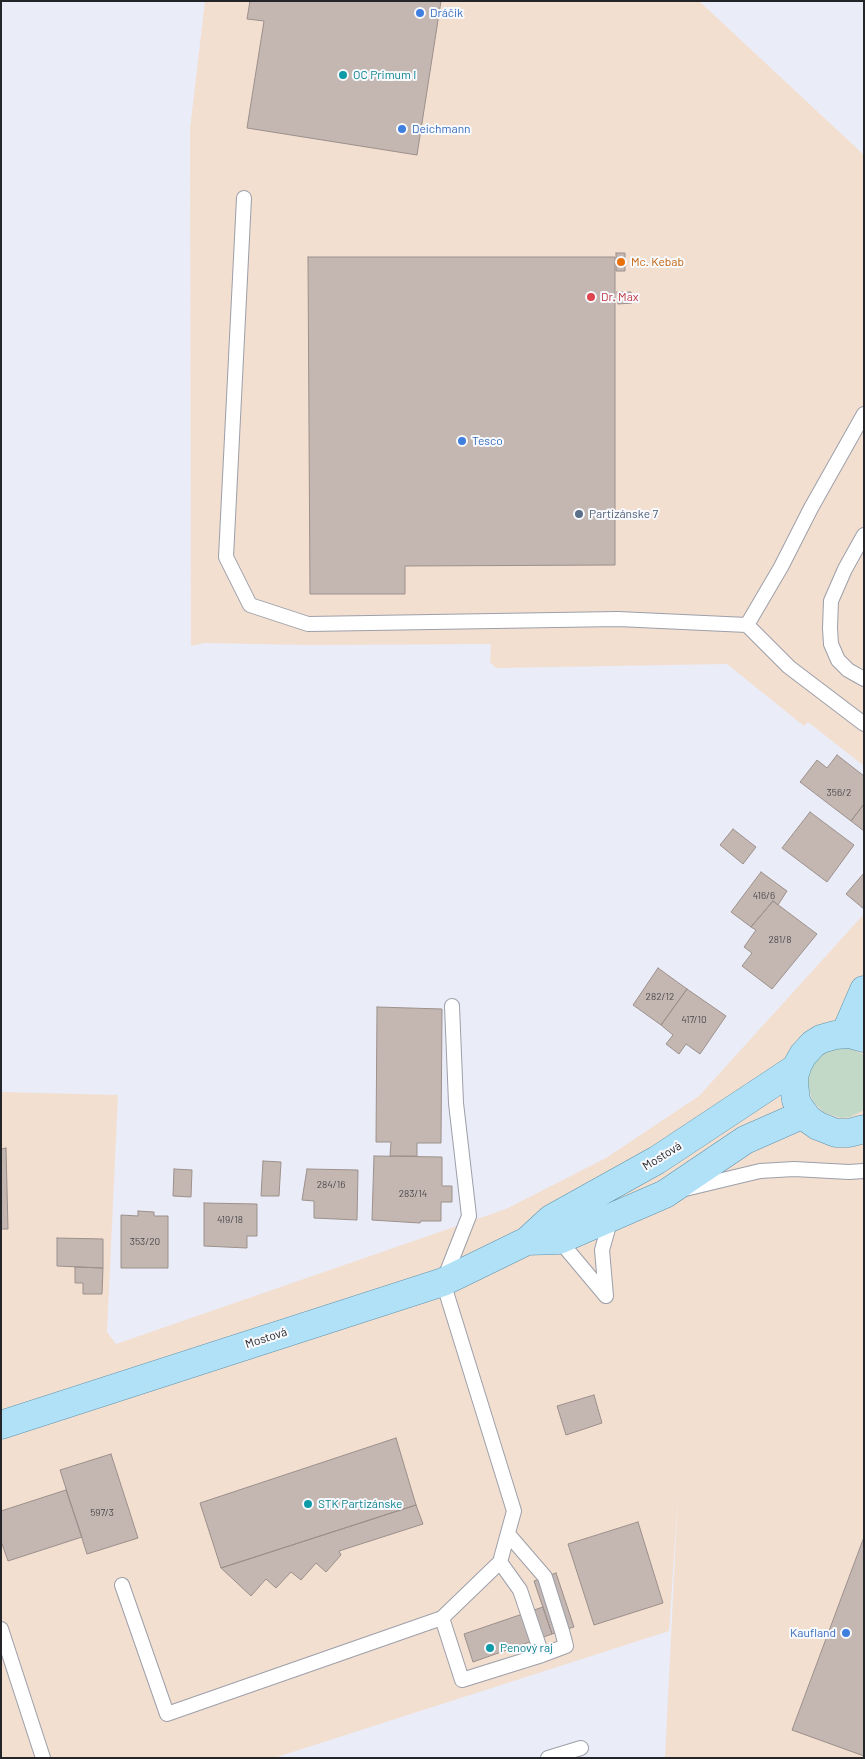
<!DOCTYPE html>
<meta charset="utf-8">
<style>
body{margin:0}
#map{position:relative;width:865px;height:1759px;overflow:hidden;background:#eaecf8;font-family:Barlow,sans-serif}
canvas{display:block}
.frame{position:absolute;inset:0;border:2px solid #242529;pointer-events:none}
</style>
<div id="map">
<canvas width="865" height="1759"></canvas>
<div class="frame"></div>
</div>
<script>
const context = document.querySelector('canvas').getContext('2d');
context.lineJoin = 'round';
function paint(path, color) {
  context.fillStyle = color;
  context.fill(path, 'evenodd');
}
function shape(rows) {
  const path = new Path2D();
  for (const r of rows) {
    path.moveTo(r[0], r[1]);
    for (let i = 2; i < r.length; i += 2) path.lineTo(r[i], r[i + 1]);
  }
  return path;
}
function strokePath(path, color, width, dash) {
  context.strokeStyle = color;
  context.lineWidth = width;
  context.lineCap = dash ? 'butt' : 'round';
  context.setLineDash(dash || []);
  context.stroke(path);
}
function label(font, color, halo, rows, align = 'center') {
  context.font = font + ' Barlow,sans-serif';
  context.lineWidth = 4;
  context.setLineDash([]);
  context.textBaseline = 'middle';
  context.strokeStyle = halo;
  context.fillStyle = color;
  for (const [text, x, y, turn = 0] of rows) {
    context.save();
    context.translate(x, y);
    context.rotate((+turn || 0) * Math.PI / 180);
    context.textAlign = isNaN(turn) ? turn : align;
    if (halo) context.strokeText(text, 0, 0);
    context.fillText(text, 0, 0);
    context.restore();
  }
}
paint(shape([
 [205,1,699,1,864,155,864,766,808,722,804,726,727,664,496,668,490,662,491,644,310,645,204,643,191,646,190,129],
 [864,914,864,1758,665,1758,678,1496,669,1631,274,1758,1,1758,1,1092,118,1095,107,1332,116,1344,506,1209,606,1158,699,1096]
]), '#f3dfd0');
paint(shape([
 [844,1047,852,1049,864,1055,864,1110,850,1117,841,1118,825,1113,813,1102,808,1086,808,1077,814,1061,820,1055,836,1048]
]), '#c3d9c7');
const building = shape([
 [250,1,441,1,417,155,247,128,264,21,247,19,250,1],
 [616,253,625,253,625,271,616,271,616,253],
 [308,257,615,257,615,565,405,566,405,594,310,594,308,257],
 [617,292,631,292,632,303,618,304,617,292],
 [837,755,864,776,864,804,851,821,800,782,817,760,827,768,837,755],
 [864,804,864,831,851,821,864,804],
 [810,812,854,845,827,882,782,848,810,812],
 [733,829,756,847,743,864,720,845,733,829],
 [761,872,787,891,778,905,773,901,751,927,731,912,761,872],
 [864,873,864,909,846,894,864,873],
 [773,901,817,934,772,989,742,966,752,953,744,947,756,930,751,927,773,901],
 [658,968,687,989,661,1025,633,1005,658,968],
 [687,989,726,1016,700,1054,686,1044,679,1054,666,1044,673,1035,661,1025,687,989],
 [377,1007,442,1009,441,1143,417,1143,417,1156,390,1156,391,1142,376,1142,377,1007],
 [6,1148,8,1229,1,1229,1,1149,6,1148],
 [374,1156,442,1157,442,1186,452,1186,452,1202,441,1202,441,1221,421,1221,420,1223,372,1220,374,1156],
 [263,1161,281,1162,279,1196,261,1196,263,1161],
 [174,1169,192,1170,191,1197,173,1196,174,1169],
 [307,1169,358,1170,357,1220,314,1218,314,1201,302,1200,307,1169],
 [204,1203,257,1204,257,1236,247,1236,247,1248,204,1246,204,1203],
 [138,1211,154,1212,154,1216,168,1216,168,1268,121,1268,121,1215,138,1216,138,1211],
 [57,1238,103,1239,103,1268,57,1266,57,1238],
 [75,1267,103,1268,102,1294,83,1294,83,1283,75,1283,75,1267],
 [594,1395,602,1423,566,1435,557,1406,594,1395],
 [396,1438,416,1505,221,1568,200,1503,396,1438],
 [111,1454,138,1538,87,1554,60,1470,111,1454],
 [66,1490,82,1537,8,1561,1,1541,1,1511,66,1490],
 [416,1505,423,1524,339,1551,341,1555,326,1572,316,1563,301,1580,291,1572,276,1588,266,1579,251,1596,221,1568,416,1505],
 [638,1522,663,1603,594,1625,568,1544,638,1522],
 [864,1537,864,1756,792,1730,864,1537],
 [556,1573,574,1627,552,1634,534,1581,556,1573],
 [543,1607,552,1634,473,1662,464,1634,543,1607]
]);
paint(building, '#c4b7b2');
strokePath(building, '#9c908c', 1);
const lane = shape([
 [244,198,226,557,250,605,308,624,618,619,747,625,789,667,864,724],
 [864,535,845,569,831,601,830,628,831,644,838,660,848,670,864,679],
 [747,625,781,567,811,508,864,414],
 [685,1189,760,1171,794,1169,849,1172,864,1171],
 [559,1240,606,1296],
 [606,1296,602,1250,611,1218],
 [508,1534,545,1577,562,1631,566,1646,542,1655],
 [122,1585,167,1714,442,1618,500,1562,514,1511,443,1282,469,1216,456,1103,452,1006],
 [442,1618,462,1680,542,1655,520,1590,500,1562],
 [1,1629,43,1758],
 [548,1758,581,1748]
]);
const primary = shape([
 [845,1034,864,990],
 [864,1038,850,1034,835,1035,821,1039,813,1044,803,1055,798,1064,794,1076,794,1084,796,1100,799,1107,808,1119,818,1126,836,1133,849,1133,864,1129],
 [527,1241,559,1240,665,1194,745,1140,804,1114],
 [1,1425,443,1282,527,1241,551,1219,657,1160,796,1068]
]);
strokePath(lane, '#9d9fa9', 16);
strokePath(primary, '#5d92ac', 29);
strokePath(lane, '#fff', 14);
strokePath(primary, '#b0e1f7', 28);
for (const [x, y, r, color] of [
 [420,13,5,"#3f7fe0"],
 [343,75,5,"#0f9aa8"],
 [402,129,5,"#3f7fe0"],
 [621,262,5,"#e8710a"],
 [591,297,5,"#e0444e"],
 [462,441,5,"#3f7fe0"],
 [579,514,5,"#5c6f8a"],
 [308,1504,5,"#0f9aa8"],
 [846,1633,5,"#3f7fe0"],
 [490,1648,5,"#0f9aa8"]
]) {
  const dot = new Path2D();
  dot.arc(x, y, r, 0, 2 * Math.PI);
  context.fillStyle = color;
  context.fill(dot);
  strokePath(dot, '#f9fafe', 2);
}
label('10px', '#4c4a4b', null, [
 ["356/2",839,793],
 ["416/6",764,896],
 ["281/8",780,940],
 ["282/12",660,997],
 ["417/10",694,1020],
 ["284/16",331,1185],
 ["283/14",413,1194],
 ["419/18",230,1220],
 ["353/20",145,1242],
 ["597/3",102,1513]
]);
label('12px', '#366cbe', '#f9fafe', [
 ["Dráčik",430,13],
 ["Deichmann",412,129],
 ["Tesco",472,441],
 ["Kaufland",836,1633,"right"]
], 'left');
label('12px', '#0d838f', '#f9fafe', [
 ["OC Primum I",353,75],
 ["STK Partizánske",318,1504],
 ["Penový raj",500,1648]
], 'left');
label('12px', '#c56008', '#f9fafe', [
 ["Mc. Kebab",631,262]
], 'left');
label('12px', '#be3a42', '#f9fafe', [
 ["Dr. Max",601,297]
], 'left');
label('12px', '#4e5e75', '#f9fafe', [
 ["Partizánske 7",589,514]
], 'left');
label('12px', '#242529', '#f9fafe', [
 ["Mostová",662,1156,-32],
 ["Mostová",266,1338,-18]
]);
</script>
